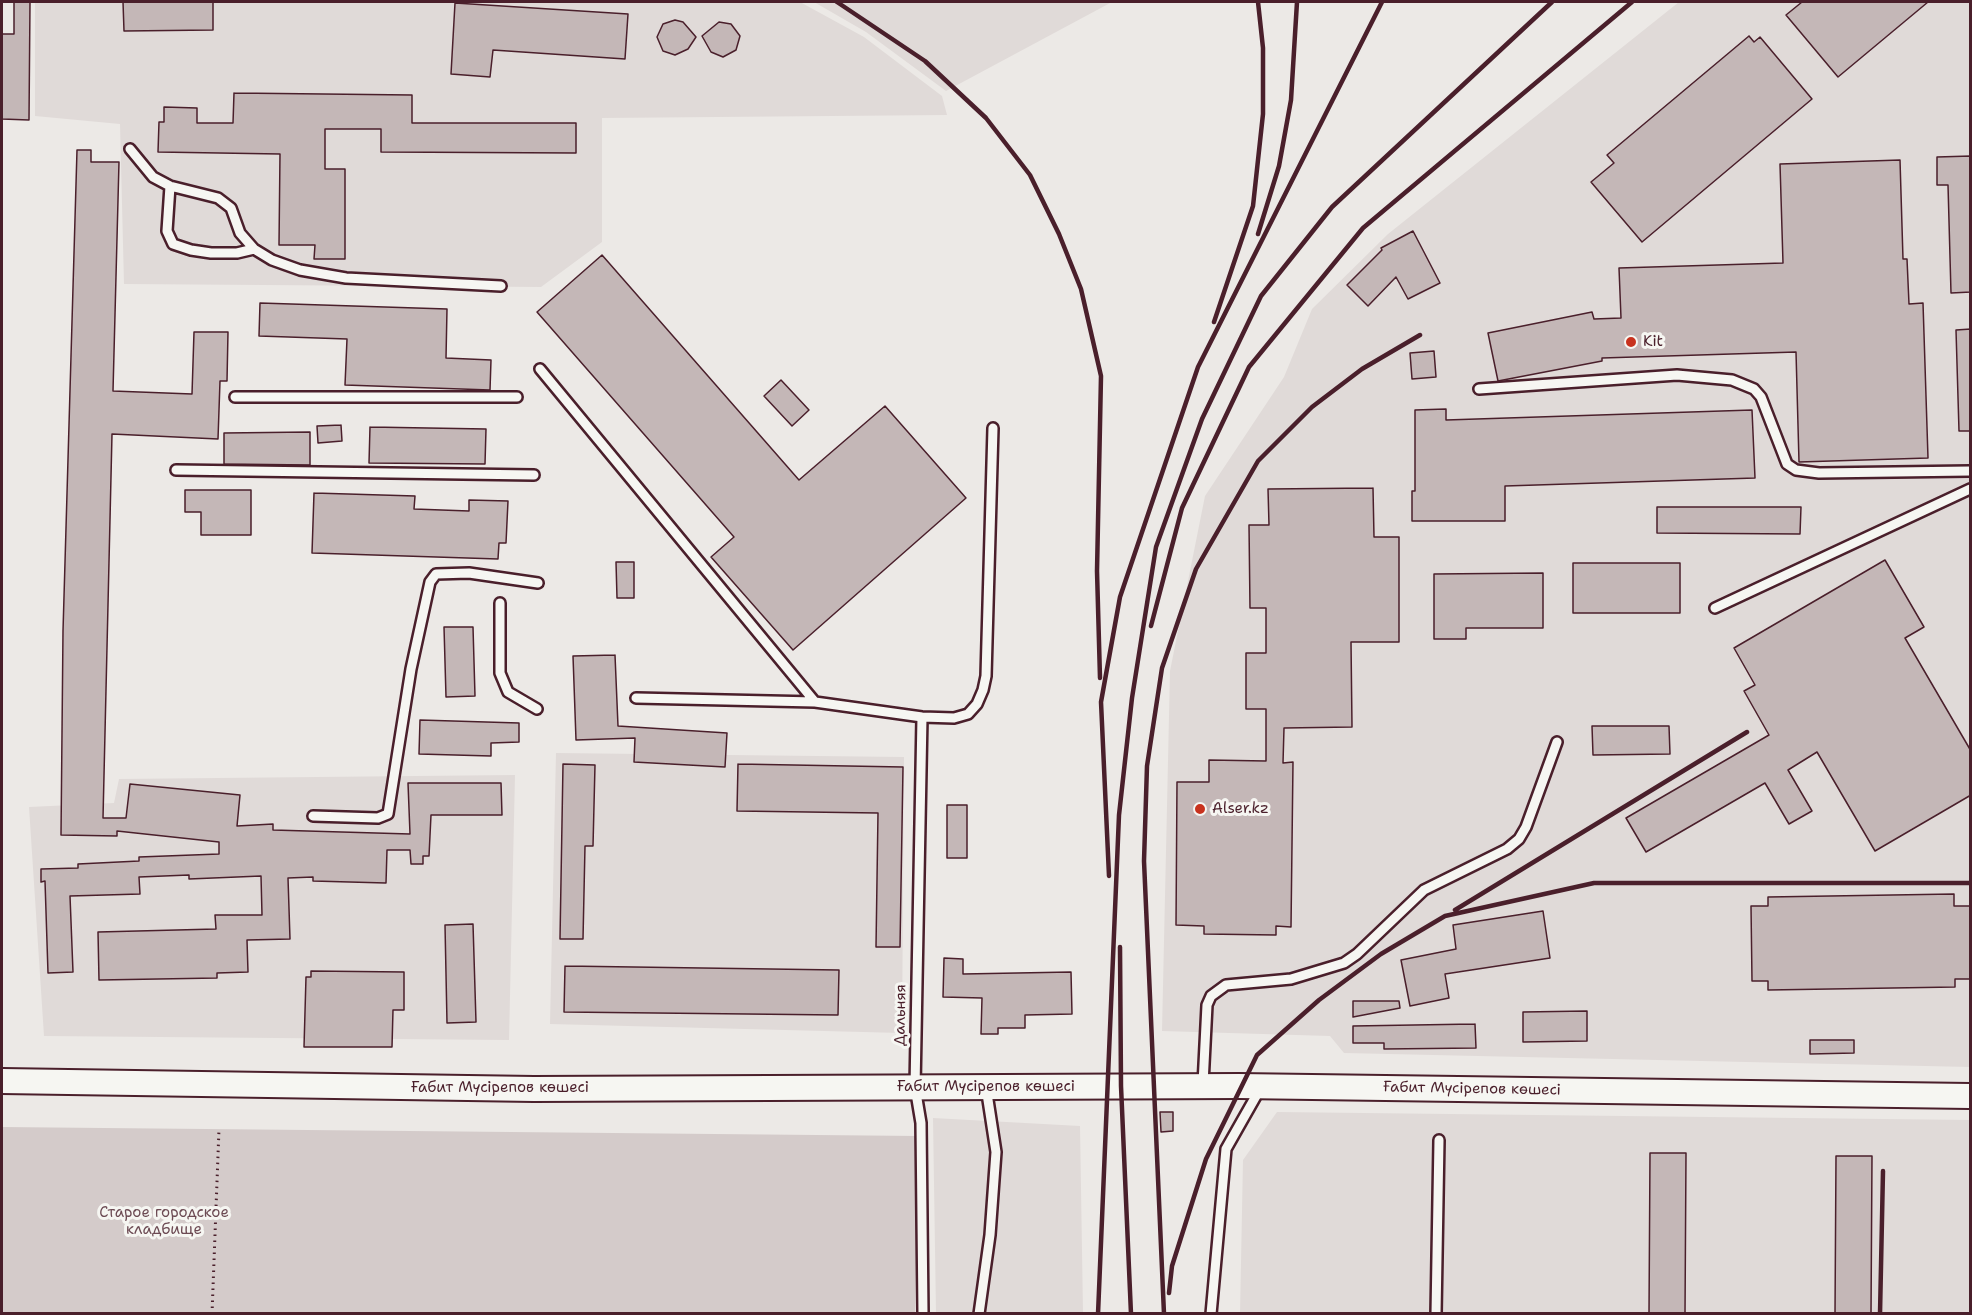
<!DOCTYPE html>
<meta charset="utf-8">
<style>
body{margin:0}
#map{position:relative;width:1972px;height:1315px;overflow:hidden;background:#ece9e6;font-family:"Shantell Sans",sans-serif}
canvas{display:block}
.frame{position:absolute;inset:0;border:3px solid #4a1f2b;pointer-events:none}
</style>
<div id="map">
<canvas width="1972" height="1315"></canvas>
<div class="frame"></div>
</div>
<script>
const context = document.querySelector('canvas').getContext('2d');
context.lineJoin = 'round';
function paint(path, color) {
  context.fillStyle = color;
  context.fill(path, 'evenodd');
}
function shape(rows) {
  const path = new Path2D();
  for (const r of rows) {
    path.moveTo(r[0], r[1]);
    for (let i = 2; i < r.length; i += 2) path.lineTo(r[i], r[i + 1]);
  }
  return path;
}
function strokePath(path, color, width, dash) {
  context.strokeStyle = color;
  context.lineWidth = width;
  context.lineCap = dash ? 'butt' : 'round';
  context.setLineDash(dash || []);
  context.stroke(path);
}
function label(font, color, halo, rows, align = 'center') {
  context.font = font + ' "Shantell Sans",sans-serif';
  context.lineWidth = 6;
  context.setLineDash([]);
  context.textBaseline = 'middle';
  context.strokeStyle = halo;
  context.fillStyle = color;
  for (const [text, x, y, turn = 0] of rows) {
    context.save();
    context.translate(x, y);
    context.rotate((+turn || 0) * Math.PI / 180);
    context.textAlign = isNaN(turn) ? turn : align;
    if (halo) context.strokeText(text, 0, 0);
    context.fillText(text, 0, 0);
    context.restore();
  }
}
paint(shape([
 [35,2,800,2,864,37,942,96,947,115,602,118,602,242,541,287,124,284,120,124,35,116],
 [814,2,1112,2,946,91,866,32],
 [1679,2,1970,2,1970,1067,1344,1053,1330,1036,1162,1031,1170,671,1205,496,1284,377,1312,309,1388,234],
 [556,753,904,757,902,1033,550,1024],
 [515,775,509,1040,44,1036,29,807,114,803,119,779],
 [1277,1112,1970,1120,1970,1313,1240,1314,1243,1160],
 [933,1118,1080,1126,1083,1313,936,1313]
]), '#e0dad8');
paint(shape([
 [2,1127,918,1136,915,1313,2,1314]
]), '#d4cbca');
const building = shape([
 [14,2,30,2,29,120,2,119,2,34,14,34,14,2],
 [123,2,213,2,213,30,124,31,123,2],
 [1802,2,1928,2,1838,77,1786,15,1802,2],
 [455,3,628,14,625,59,493,50,490,77,451,74,455,3],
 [675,20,683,22,696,37,688,49,675,55,663,51,657,37,663,24,675,20],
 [719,22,731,24,740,36,736,50,723,57,711,52,702,36,719,22],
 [1749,36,1754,42,1760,37,1812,99,1642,242,1591,182,1614,163,1607,155,1749,36],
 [234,93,412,95,412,123,576,123,576,153,381,152,381,129,325,129,325,169,345,169,345,259,314,259,315,245,279,245,280,154,158,152,159,122,164,122,164,107,197,108,197,123,233,123,234,93],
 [77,150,91,150,91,162,119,162,113,391,192,394,194,332,228,332,227,381,220,381,218,439,112,434,103,818,126,818,130,784,240,795,237,826,273,824,273,830,410,834,408,783,501,783,502,815,431,815,429,856,423,856,423,864,411,864,410,850,387,850,386,883,313,881,313,877,288,878,290,939,247,940,248,972,217,973,217,978,99,980,98,932,216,929,215,915,262,915,261,876,189,879,189,875,139,877,140,894,70,896,73,972,48,973,45,881,41,882,41,869,78,868,78,864,139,861,139,857,219,854,219,842,117,831,117,836,61,835,63,631,77,150],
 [1971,156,1971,292,1951,293,1948,185,1937,185,1937,157,1971,156],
 [1900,160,1903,259,1907,259,1909,304,1923,303,1928,458,1799,462,1796,352,1602,358,1602,361,1498,381,1488,333,1592,312,1594,319,1621,318,1619,268,1783,263,1780,164,1900,160],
 [1413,231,1440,283,1408,299,1396,277,1368,306,1347,285,1382,250,1381,248,1413,231],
 [602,255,799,480,885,406,966,498,793,650,711,557,734,537,537,312,602,255],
 [260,303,447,309,446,358,491,360,490,390,345,385,347,339,259,336,260,303],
 [1971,329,1971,431,1959,431,1956,330,1971,329],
 [1434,351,1436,377,1412,379,1410,353,1434,351],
 [781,380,809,410,792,426,764,396,781,380],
 [1446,409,1446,420,1752,410,1755,478,1505,486,1505,521,1412,521,1412,491,1415,491,1415,410,1446,409],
 [341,425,342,441,318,443,317,426,341,425],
 [370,427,486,429,485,464,369,463,370,427],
 [310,432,310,465,224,464,224,433,310,432],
 [1373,488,1374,537,1399,537,1399,642,1351,642,1352,727,1284,728,1283,763,1293,762,1291,927,1276,926,1276,935,1204,934,1204,926,1176,925,1177,782,1209,782,1209,760,1266,761,1266,709,1246,709,1246,653,1266,653,1266,608,1250,608,1249,525,1269,525,1268,489,1373,488],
 [185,490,251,490,251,535,201,535,201,512,185,512,185,490],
 [314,493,415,496,414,509,469,511,469,500,508,501,506,543,499,543,498,559,312,553,314,493],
 [1657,507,1801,507,1800,534,1657,533,1657,507],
 [1885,560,1924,627,1905,638,1971,751,1971,795,1875,851,1817,752,1788,770,1812,811,1789,824,1765,783,1646,852,1626,818,1769,735,1744,691,1755,685,1734,648,1885,560],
 [616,562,634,562,634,598,617,598,616,562],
 [1573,563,1680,563,1680,613,1573,613,1573,563],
 [1543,573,1543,628,1466,628,1466,639,1434,639,1434,574,1543,573],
 [444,627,473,627,475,696,446,697,444,627],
 [615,655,618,726,727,733,725,767,634,762,635,738,576,740,573,656,615,655],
 [420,720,519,723,519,742,491,743,491,756,419,754,420,720],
 [1592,726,1669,726,1670,754,1593,755,1592,726],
 [563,764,595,765,593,846,585,846,583,939,560,939,563,764],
 [738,764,903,767,900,947,876,947,878,813,737,811,738,764],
 [947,805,967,805,967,858,947,858,947,805],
 [1954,894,1954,906,1970,906,1971,916,1971,979,1955,979,1955,987,1768,990,1768,981,1752,981,1751,906,1768,906,1768,897,1954,894],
 [1543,911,1550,958,1445,974,1449,998,1410,1006,1401,960,1456,949,1453,925,1543,911],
 [473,924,476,1022,447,1023,445,925,473,924],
 [944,958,963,959,963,974,1071,972,1072,1014,1025,1015,1025,1028,998,1028,998,1034,981,1034,982,998,943,997,944,958],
 [565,966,839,970,838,1015,564,1012,565,966],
 [311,971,404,972,404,1010,393,1010,392,1047,304,1047,306,977,311,977,311,971],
 [1353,1001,1399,1001,1400,1008,1353,1017,1353,1001],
 [1587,1011,1587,1041,1523,1042,1523,1012,1587,1011],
 [1475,1024,1476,1048,1384,1049,1384,1043,1353,1043,1353,1026,1475,1024],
 [1810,1040,1854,1040,1854,1053,1810,1054,1810,1040],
 [1160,1112,1173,1112,1173,1131,1161,1132,1160,1112],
 [1650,1153,1686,1153,1685,1314,1649,1314,1650,1153],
 [1836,1156,1872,1156,1871,1314,1835,1314,1836,1156]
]);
paint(building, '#c4b7b7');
strokePath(building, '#4a1f2b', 1.5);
const lane = shape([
 [130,149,153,177,170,186,218,198,231,208,240,233,254,249,272,260,300,270,346,278,501,286],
 [170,186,167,231,173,244,191,250,211,253,237,253,254,249],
 [540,369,815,702,922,717,954,718,968,714,977,704,983,690,986,676,993,428],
 [1479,389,1677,375,1732,380,1754,389,1761,397,1787,464,1796,470,1819,473,1970,471],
 [235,397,517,397],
 [176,470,534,475],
 [500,603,500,673,508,692,537,709],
 [1715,608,1970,489],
 [636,698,815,702],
 [922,717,915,1087,921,1123,923,1314],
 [313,816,378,818,388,814,411,669,430,582,436,574,469,573,538,583],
 [1203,1084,1207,1005,1211,996,1226,985,1291,979,1344,963,1357,954,1424,890,1507,849,1519,839,1526,827,1557,742],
 [979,1314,990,1235,996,1152,986,1087],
 [1211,1314,1226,1149,1260,1089],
 [1436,1314,1439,1140]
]);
const secondary = shape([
 [2,1081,534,1089,1239,1086,1970,1096]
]);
strokePath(lane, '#4a1f2b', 14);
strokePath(secondary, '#4a1f2b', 28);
strokePath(shape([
 [212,1314,219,1129]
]), '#4a1f2b', 3, [1.5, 4.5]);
strokePath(lane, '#f6f6f2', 9);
strokePath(secondary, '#f6f6f2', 24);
strokePath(shape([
 [837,2,925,61,986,118,1030,175,1059,234,1081,289,1101,376,1097,571,1100,678],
 [1258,234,1279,166,1291,100,1297,2],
 [1214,322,1253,206,1263,114,1263,48,1258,2],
 [1151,626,1182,508,1249,367,1363,228,1632,2],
 [1109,876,1101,702,1120,597,1198,367,1382,2],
 [1455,910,1747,732],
 [1120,947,1121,1086,1131,1314],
 [1169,1293,1172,1266,1206,1159,1257,1055,1319,1000,1381,954,1445,916,1594,883,1970,883],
 [1098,1314,1119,815,1132,698,1156,547,1202,419,1261,296,1332,207,1552,2],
 [1164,1314,1144,861,1147,766,1162,668,1196,569,1258,461,1312,407,1362,369,1420,335],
 [1880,1314,1883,1171]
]), '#4a1f2b', 4.5);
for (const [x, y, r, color] of [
 [1631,342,6,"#c8321e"],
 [1200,809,6,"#c8321e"]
]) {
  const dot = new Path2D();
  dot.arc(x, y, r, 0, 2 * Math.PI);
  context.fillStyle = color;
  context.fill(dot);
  strokePath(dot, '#f6f6f2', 2);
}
label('15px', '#4a1f2b', '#f6f6f2', [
 ["Kit",1643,342],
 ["Alser.kz",1212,809]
], 'left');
label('15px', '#4a1f2b', '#f6f6f2', [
 ["Дальняя",901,1015,-89],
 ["Ғабит Мүсірепов көшесі",986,1087],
 ["Ғабит Мүсірепов көшесі",500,1088],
 ["Ғабит Мүсірепов көшесі",1472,1089,1]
]);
label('15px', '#6c4a53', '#f6f6f2', [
 ["Старое городское",164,1213],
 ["кладбище",164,1230]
]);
</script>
